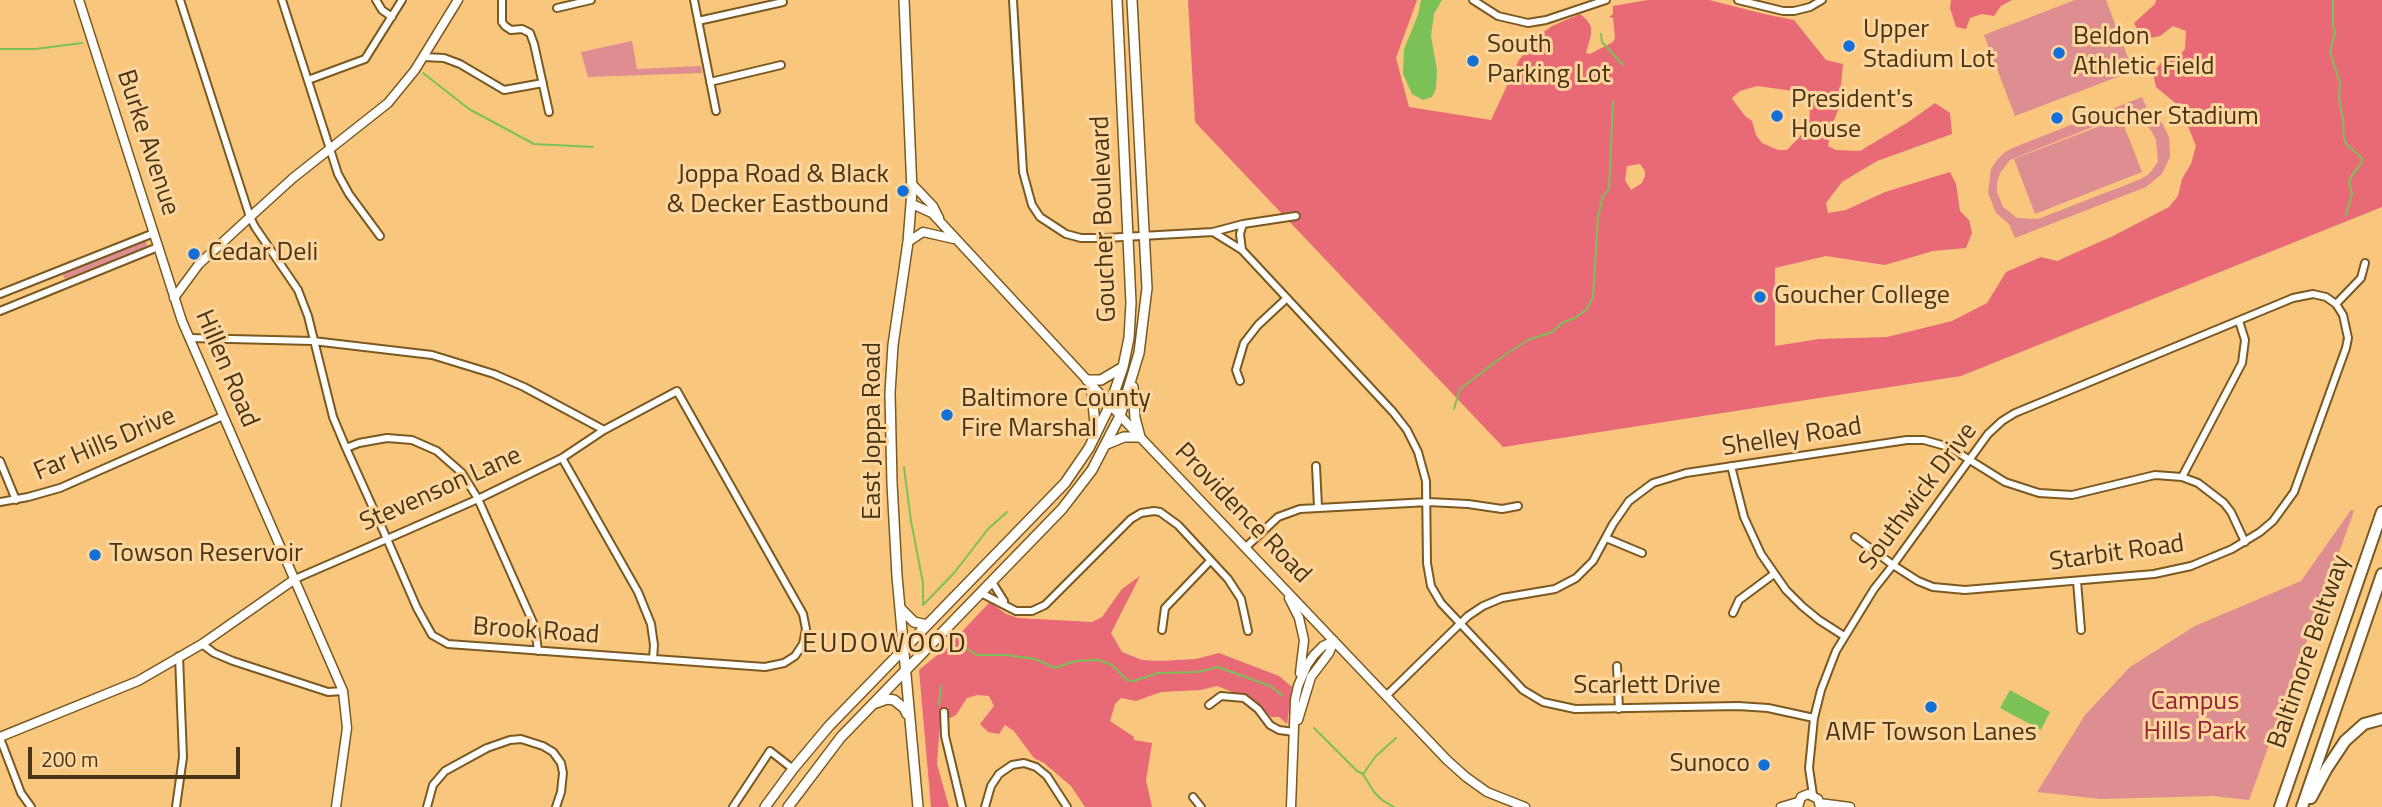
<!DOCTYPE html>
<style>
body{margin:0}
#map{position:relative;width:2382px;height:807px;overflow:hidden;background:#f8c67d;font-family:"Titillium Web",sans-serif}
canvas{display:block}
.scale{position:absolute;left:28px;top:747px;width:212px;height:32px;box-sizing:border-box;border:4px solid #483516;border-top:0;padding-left:9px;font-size:21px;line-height:24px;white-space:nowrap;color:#483516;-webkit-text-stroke:5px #fed69d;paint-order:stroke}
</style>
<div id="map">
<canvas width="2382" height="807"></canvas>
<div class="scale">200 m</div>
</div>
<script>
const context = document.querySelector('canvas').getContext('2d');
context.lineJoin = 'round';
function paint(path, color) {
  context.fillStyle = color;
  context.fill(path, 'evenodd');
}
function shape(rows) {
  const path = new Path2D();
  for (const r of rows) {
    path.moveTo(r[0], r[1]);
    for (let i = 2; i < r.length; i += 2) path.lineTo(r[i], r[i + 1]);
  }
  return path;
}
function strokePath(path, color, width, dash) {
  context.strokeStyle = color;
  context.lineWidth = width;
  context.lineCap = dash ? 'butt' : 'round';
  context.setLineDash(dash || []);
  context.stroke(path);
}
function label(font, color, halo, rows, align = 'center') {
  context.font = font + ' "Titillium Web",sans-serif';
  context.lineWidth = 6;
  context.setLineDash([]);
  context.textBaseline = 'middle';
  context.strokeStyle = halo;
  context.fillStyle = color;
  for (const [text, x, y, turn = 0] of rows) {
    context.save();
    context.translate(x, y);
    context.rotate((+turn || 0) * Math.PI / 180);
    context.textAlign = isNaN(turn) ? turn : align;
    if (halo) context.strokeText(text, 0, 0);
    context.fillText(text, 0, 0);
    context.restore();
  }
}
paint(shape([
 [2075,0,2106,0,2133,71,2015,116,1984,35],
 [632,41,637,69,701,66,702,73,588,77,581,52],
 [2142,97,2148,111,2162,123,2169,137,2170,157,2162,174,2146,187,2015,238,2009,224,1996,213,1988,193,1991,169,1997,160,2005,152,2015,147],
 [2129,115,2141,118,2152,132,2156,140,2158,162,2149,174,2141,179,2038,219,2017,218,2003,207,1997,192,1997,183,2000,173,2010,160,2120,116],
 [2121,118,2142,172,2035,214,2014,159],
 [144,241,147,243,146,248,65,279,63,276,65,273],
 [2351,510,2354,511,2249,800,2213,796,2101,799,2037,792,2085,715,2130,667,2195,626,2301,581]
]), '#de8d91');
paint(shape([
 [1188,0,1417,0,1396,58,1409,107,1491,120,1519,60,1537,37,1552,26,1580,14,1587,20,1591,27,1591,35,1586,53,1590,54,1613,42,1615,38,1613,18,1609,17,1613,14,1613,6,1648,0,1709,0,1764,14,1794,20,1826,60,1843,64,1839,108,1832,125,1828,146,1836,150,1860,151,1910,121,1935,103,1950,113,1952,134,1877,161,1842,182,1826,203,1828,213,1846,210,1885,192,1950,172,1956,184,1960,211,1969,220,1972,233,1966,248,1933,251,1885,265,1826,256,1775,268,1775,346,1819,339,1887,337,1952,321,1987,303,2006,272,2041,257,2057,261,2113,236,2169,207,2178,196,2182,179,2191,164,2196,146,2180,107,2156,87,2153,73,2164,59,2177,58,2185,49,2186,31,2173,26,2160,36,2151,38,2141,37,2134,23,2155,4,2156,0,2382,0,2382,207,1961,376,1503,447,1195,122],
 [1757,86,1801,92,1810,112,1809,121,1806,130,1787,150,1778,150,1762,143,1756,135,1752,121,1745,116,1733,100,1732,98,1740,91],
 [1640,164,1645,171,1645,176,1642,183,1631,190,1625,180,1627,166],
 [1951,0,2012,0,2001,6,1994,16,1982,14,1970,18,1966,29,1956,27,1950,8],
 [1140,576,1111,633,1122,652,1142,660,1160,661,1196,659,1219,653,1279,676,1292,687,1287,724,1279,717,1271,717,1256,701,1217,686,1201,690,1161,692,1136,701,1121,698,1115,704,1110,721,1134,737,1134,740,1152,743,1146,780,1152,807,1085,807,1071,786,1044,763,1034,758,1014,731,1005,725,999,734,988,732,980,724,994,706,989,696,978,695,967,698,956,715,940,723,937,764,949,807,931,807,919,670,947,647,990,602,1006,614,1018,618,1092,622,1102,617,1122,589]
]), '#e76a76');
paint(shape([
 [1421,0,1442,0,1434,14,1431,36,1437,70,1436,89,1432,97,1423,100,1412,94,1403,74,1404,49,1418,15],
 [2010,690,2050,712,2041,730,2000,708]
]), '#7cc158');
strokePath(shape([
 [2333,0,2333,26,2335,33,2330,52,2340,83,2339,98,2343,120,2344,138,2347,145,2362,158,2361,164,2352,175,2349,183,2352,194,2346,215],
 [1601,34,1602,42,1623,65],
 [0,49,35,49,82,43],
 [423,73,469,109,534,144,593,147],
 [1454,409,1460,389,1506,354,1528,340,1552,332,1562,323,1575,318,1586,310,1593,297,1598,217,1603,196,1609,189,1613,101],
 [904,467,911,521,923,583,923,605],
 [924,604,954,573,988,529,1007,512],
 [967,649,977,655,1006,655,1035,659,1055,668,1075,661,1099,660,1112,665,1127,680,1134,681,1158,673,1198,672,1218,667,1270,686,1283,696],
 [939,705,941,686],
 [1314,728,1357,771,1363,774,1374,792,1382,800,1394,807],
 [1364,773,1375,757,1396,738]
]), '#7cc158', 2);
const minor = shape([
 [180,0,250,217,255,227,298,290,308,316,333,417,346,448,387,539,417,608,432,635,448,644,765,667,784,663,795,656,803,644,806,629,803,614,677,391,604,430,562,458,478,499,387,539,295,579],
 [282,0,338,174,349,194,380,236],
 [376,0,382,10,392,17],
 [502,0,502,22,505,26,511,30,522,29,530,33,534,44,549,112],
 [694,0,716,111],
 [1013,0,1023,172,1032,205,1040,217,1066,234,1081,238,1105,238,1213,232,1243,224,1296,216],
 [1473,0,1498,16,1528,23,1546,20,1606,0],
 [1738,0,1783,11,1794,11,1810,7,1822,0],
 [557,8,591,0],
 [698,21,783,2,782,0],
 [423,57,444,58,460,64,504,90,543,83],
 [308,80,365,59,402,0],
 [710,82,781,65],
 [1213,232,1242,250,1393,412,1407,430,1418,452,1426,481,1427,563,1431,586,1441,603,1523,690,1543,702,1575,709,1738,706,1768,708,1814,718],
 [1242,250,1240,234,1243,224],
 [0,294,154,233],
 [2336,304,2361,278,2365,263],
 [0,311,158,247],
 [189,338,313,341,432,355,494,374,524,387,604,430],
 [1240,381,1236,370,1244,343,1258,325,1287,298],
 [346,448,359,443,387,438,412,440,437,451,462,473,478,499,535,627,538,651],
 [562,458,638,592,651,624,654,645,653,659],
 [0,461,16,500],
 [1316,466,1318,507],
 [1731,466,1744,517,1761,554,1786,590,1802,606,1819,620,1844,636],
 [2182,477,2242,363,2245,340,2239,321],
 [0,502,28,497,60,488,223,416],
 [1606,538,1642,553],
 [1245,548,1278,517,1300,509,1428,502,1468,504,1502,509,1518,506],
 [2077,581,2081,630],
 [992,582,1004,601],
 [981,593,1016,611,1032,611,1045,605,1131,519,1141,513,1154,511,1160,512,1178,525,1228,579,1241,599,1248,631],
 [1733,613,1739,600,1774,574],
 [1162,630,1165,608,1210,561],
 [202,644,214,653,233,661,328,692,343,691],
 [1617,666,1619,709],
 [1386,696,1468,616,1483,606,1502,598,1555,589,1576,578,1593,561,1613,524,1629,501,1653,483,1686,473,1907,440,1924,440,1949,447,2005,482,2039,493,2072,495,2155,475,2182,477,2198,483,2224,503,2231,512,2245,542],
 [1209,705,1221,696,1244,698,1258,709,1270,725,1279,730,1294,732],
 [944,712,945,736,962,807],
 [0,738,21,793,31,807],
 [1813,795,1809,768,1814,718,1821,690,1836,651,1874,589,1893,565,1988,434,2002,421,2015,413,2293,298,2313,294,2326,297,2336,304,2343,315,2348,338,2346,348,2294,492,2273,521,2260,532,2232,549,2191,566,2154,574,1965,590,1933,587,1918,581,1893,565,1855,537],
 [1193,797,1201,807],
 [176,807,183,757,179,656],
 [427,807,433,785,445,771,487,748,510,740,521,739,543,746,553,752,561,763,563,773,561,792,556,807],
 [733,807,770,751,793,769],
 [985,807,991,786,999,774,1012,765,1024,763,1036,767,1047,776,1067,807]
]);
const tertiary = shape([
 [79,0,182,321,343,691,347,728,336,807],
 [912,184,933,206,939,218],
 [912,204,932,213,1140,437,1447,760,1466,777,1487,792,1525,807],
 [908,242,923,232,954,239],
 [174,298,199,264,250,217,293,178,388,103,415,70,458,0],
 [1289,598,1299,618,1304,640,1300,673],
 [1298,720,1311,677,1329,653,1334,641],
 [0,737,138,681,202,644,295,579],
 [1819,803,1850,807],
 [1291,807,1295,700,1298,686,1307,665,1314,655,1323,646,1334,641],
 [1781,807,1798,802],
 [1798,807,1801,797,1808,794,1818,799,1820,807]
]);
const secondary = shape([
 [904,0,912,191,908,242,893,345,890,393,892,483,897,576,918,807],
 [1087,380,1101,380,1123,367],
 [1091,384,1096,434],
 [1107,444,1124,437,1140,437,1135,418,1133,387],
 [900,608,914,622,927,625],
 [876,703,887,699,894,700,904,708,907,714],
 [765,807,793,769,829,726,1065,483,1089,448,1110,405,1123,367,1129,338,1131,303,1117,0],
 [788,807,841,737,1062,509,1092,470,1120,416,1139,353,1147,288,1132,0]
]);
const motorway = shape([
 [2311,798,2327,768,2345,741,2364,724,2382,719],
 [2280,807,2382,512],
 [2302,807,2382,574]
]);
strokePath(minor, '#7b5920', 10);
strokePath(tertiary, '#7b5920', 11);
strokePath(secondary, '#7b5920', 12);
strokePath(motorway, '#7b5920', 14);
strokePath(minor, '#fff', 6);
strokePath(tertiary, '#fff', 8);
strokePath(secondary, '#fff', 9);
strokePath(motorway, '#fff', 10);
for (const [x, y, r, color] of [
 [1849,46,7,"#1470d9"],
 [2059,53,7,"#1470d9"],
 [1473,61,7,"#1470d9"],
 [1777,116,7,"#1470d9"],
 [2057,118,7,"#1470d9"],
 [903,191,7,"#1470d9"],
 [194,254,7,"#1470d9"],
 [1760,297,7,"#1470d9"],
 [947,415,7,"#1470d9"],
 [95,555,7,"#1470d9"],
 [1931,707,7,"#1470d9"],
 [1764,765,7,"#1470d9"]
]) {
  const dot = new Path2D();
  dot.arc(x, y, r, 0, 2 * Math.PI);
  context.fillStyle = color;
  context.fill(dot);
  strokePath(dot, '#fed69d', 2.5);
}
label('26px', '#483516', '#fed69d', [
 ["Upper",1863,31],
 ["Stadium Lot",1863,61],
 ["Beldon",2073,38],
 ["Athletic Field",2073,68],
 ["South",1487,46],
 ["Parking Lot",1487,76],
 ["President's",1791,101],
 ["House",1791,131],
 ["Goucher Stadium",2071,118],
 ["Joppa Road & Black",889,176,"right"],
 ["& Decker Eastbound",889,206,"right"],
 ["Cedar Deli",208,254],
 ["Goucher College",1774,297],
 ["Baltimore County",961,400],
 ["Fire Marshal",961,430],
 ["Towson Reservoir",109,555],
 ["AMF Towson Lanes",1931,734,"center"],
 ["Sunoco",1750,765,"right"]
], 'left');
label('26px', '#483516', '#fed69d', [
 ["Burke Avenue",147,143,72],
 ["Goucher Boulevard",1105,219,-92],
 ["Hillen Road",226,369,67],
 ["East Joppa Road",874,431,-90],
 ["Shelley Road",1792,438,-9],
 ["Far Hills Drive",105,445,-23],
 ["Stevenson Lane",441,490,-24],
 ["Southwick Drive",1919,497,-53],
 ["Providence Road",1242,514,46],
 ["Starbit Road",2117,554,-8],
 ["Brook Road",536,632,4],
 ["Baltimore Beltway",2310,652,-71],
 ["Scarlett Drive",1647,687]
]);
label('26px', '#952437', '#fed69d', [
 ["Campus",2195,703],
 ["Hills Park",2195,733]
]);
context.letterSpacing = '2px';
label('28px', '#483516', '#fed69d', [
 ["EUDOWOOD",885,645]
]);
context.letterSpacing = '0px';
</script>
